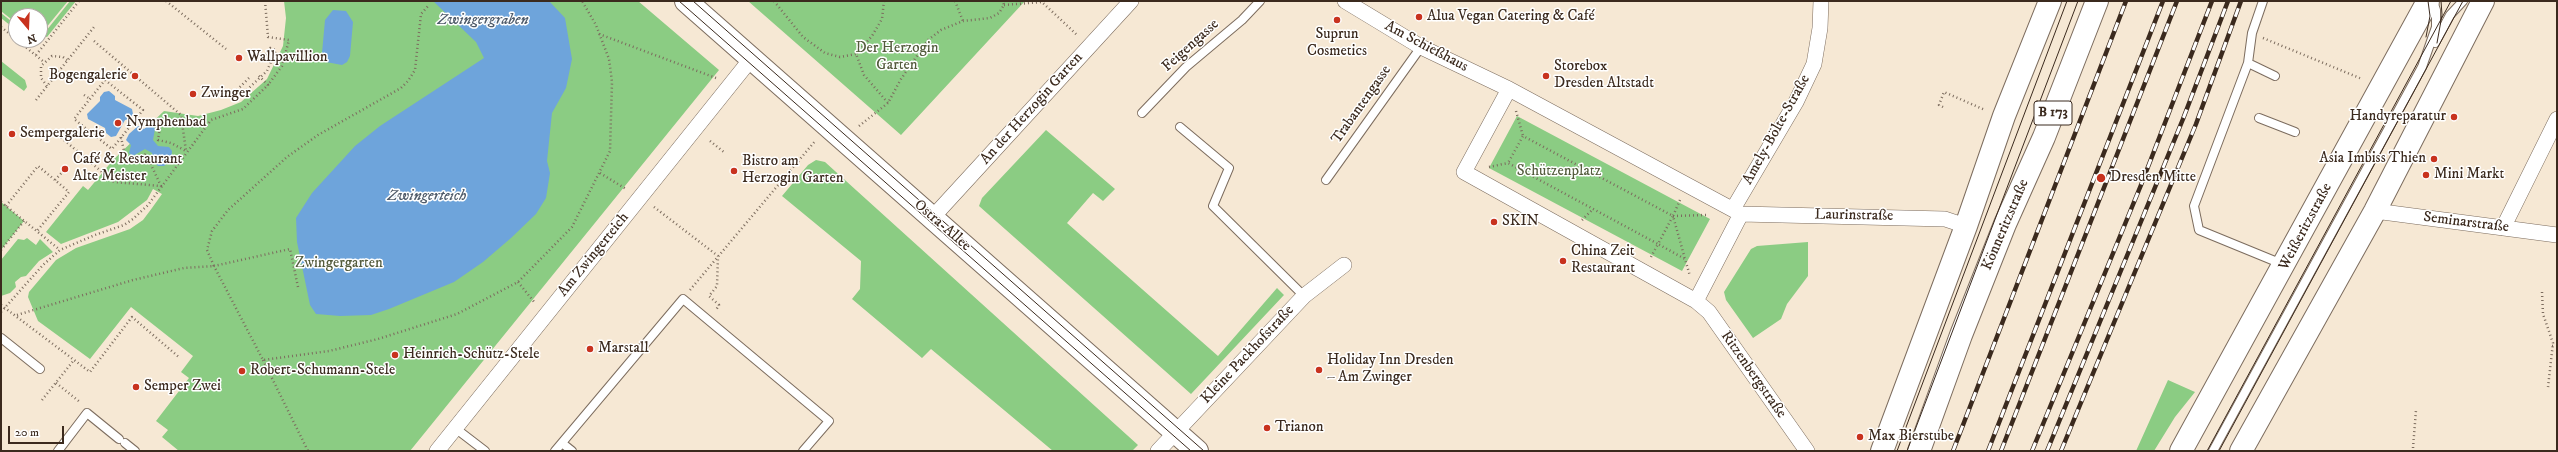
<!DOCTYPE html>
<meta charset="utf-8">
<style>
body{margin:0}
#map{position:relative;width:2558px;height:452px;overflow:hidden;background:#f6e8d4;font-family:"IM FELL DW Pica",serif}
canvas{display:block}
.frame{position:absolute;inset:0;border:2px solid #3b2a1e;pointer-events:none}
.north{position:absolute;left:8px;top:8px;width:40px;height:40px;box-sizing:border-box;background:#fff;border:1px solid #b1aaa5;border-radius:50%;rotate:161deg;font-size:11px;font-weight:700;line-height:16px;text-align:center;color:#3b2a1e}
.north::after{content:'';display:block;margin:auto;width:14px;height:18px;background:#c8321e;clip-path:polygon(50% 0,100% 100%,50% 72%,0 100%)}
.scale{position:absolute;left:8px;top:426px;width:56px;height:18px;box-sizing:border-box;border:2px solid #3b2a1e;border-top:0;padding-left:5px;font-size:12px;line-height:14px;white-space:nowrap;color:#3b2a1e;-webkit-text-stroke:3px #fff;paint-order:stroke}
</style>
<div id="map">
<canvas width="2558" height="452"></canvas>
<div class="frame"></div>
<div class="north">N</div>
<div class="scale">20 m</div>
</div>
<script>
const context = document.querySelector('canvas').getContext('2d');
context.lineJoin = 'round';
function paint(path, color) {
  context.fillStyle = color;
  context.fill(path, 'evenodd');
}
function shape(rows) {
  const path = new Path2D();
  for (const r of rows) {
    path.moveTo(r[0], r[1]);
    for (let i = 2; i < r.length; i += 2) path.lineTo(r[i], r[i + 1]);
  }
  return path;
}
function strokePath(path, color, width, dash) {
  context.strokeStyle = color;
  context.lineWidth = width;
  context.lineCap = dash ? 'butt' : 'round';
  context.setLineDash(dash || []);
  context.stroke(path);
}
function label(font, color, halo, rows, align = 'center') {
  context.font = font + ' "IM FELL DW Pica",serif';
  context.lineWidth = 3;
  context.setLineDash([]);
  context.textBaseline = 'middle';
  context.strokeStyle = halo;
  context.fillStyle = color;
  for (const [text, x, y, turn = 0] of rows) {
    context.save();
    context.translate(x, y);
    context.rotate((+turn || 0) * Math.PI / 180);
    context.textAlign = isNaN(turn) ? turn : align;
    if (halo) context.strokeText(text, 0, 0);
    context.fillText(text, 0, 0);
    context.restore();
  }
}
paint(shape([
 [1,1,68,1,45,29,40,28,40,16,16,16,16,23,1,11],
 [70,1,76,1,47,37,40,35,40,30,46,31],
 [284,1,638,1,719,70,410,451,179,451,162,437,168,430,156,421,189,378,181,372,193,356,131,307,90,359,38,321,28,297,29,292,56,260,76,248,130,229,143,220,152,208,162,194,153,189,147,200,118,222,61,244,46,232,83,186,88,190,113,160,164,111,198,116,221,110,241,102,267,79,283,46,286,18],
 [748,1,1025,1,901,135],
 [1,13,16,25,16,30,1,18],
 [1,61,25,80,27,87,24,91,1,74],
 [1517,116,1710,219,1682,271,1489,168],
 [1046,130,1115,189,1103,201,1093,193,1067,223,1218,356,1277,288,1284,295,1191,394,979,206,982,198],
 [816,160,825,162,1138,445,1132,451,1053,451,931,349,922,358,852,299,860,289,861,261,782,196,808,165],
 [1,202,24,221,1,250],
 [27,238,36,245,40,239,53,252,39,261,26,276,21,277,15,282,16,287,10,293,1,296,1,260,18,239,24,240],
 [1808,242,1808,276,1787,304,1781,319,1753,338,1726,300,1724,292,1751,249,1757,246],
 [2168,380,2195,392,2175,417,2154,451,2136,451]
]), '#8bcc83');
paint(shape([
 [433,1,549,1,565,18,572,59,566,88,552,113,547,161,550,173,546,198,536,214,511,238,483,262,454,282,389,309,371,315,340,316,316,314,310,305,297,242,296,218,312,193,355,146,380,126,484,58,476,42],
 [333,10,346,11,353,22,350,56,347,62,342,65,326,62,322,53,325,20],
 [109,91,115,96,115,100,132,109,133,114,129,119,125,120,116,136,111,137,106,133,105,128,88,119,87,114,100,101,100,97,104,92],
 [151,123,155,129,153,140,158,146,169,147,172,151,171,160,164,166,158,166,155,163,152,153,145,149,133,156,129,153,131,145,126,140,129,134,138,126,144,129]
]), '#6ea4db');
const lane = shape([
 [2263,1,2252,33,2248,63,2194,206,2199,230,2282,264],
 [2435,43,2450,15,2463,1],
 [2248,63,2275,76],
 [1142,113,1186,67,1242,20,1260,1],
 [2259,118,2295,132],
 [1180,127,1229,168,1213,206,1304,296],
 [1326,180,1421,47],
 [1,338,40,369],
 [455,428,485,451],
 [125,443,135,451],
 [562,443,572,451],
 [58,451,87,413,119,439],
 [555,451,683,299,829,421,803,451],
 [2213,451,2422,67,2436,27,2436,10,2433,1]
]);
const street = shape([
 [1345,1,1421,47,1509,89,1741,214,1945,219,1966,226],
 [1509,89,1464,172,1696,301,1709,312,1807,451],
 [1733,209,1796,102,1814,64,1820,28,1821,1],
 [2375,211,2557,235],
 [932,218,1131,1],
 [2503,228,2557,119],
 [1696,301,1741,214],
 [437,451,751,59],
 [1158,451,1304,296,1344,265]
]);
const secondary = shape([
 [686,1,1197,451],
 [2181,451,2428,1],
 [2241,451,2375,211,2483,1]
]);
const primary = shape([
 [1882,451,1966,226,2004,116,2050,1],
 [1919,451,1961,335,2005,224,2044,137,2097,1]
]);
strokePath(lane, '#7c6c5e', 10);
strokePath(street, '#7c6c5e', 16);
strokePath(secondary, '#7c6c5e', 24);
strokePath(primary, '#7c6c5e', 24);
strokePath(shape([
 [166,1,226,49],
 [265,1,268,37,289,40,282,66,268,85],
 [774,1,803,37,825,53,840,57,856,54],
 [884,1,882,19,872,36,856,54,864,75,888,103,901,79,928,40,941,30,963,21,990,18,999,13,1004,5,1003,1],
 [955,1,963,21],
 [1004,5,1042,2,1078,36],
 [1,27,16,39],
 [599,34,716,78],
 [2263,38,2362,79],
 [17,40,44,62],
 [94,41,181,115,186,151,171,143,158,140,160,127,156,120],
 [36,55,79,1],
 [58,73,62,76],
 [249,78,233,94,236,100,267,71,276,50,270,48,260,64],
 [105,80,143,110,112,149,74,119,105,80],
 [47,86,41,78,41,66,52,56,63,57,67,60],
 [84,95,90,99],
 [36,100,94,27],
 [1943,107,1939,105,1944,92,1985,110],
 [1516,111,1523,136],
 [135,120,142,122,150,120],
 [859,126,888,103],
 [58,135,114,182,161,186,146,154,139,158,126,158],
 [121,137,124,151],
 [710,141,725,153],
 [1489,167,1508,163,1658,244,1673,216,1523,136,1508,163],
 [600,173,626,189],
 [55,180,65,169],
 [1680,200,1673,216,1685,259],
 [1,202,60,250],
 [6,206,38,166,55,180,69,192,37,231],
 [654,207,718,256,717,286,709,296,719,305,716,310],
 [1673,216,1706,215],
 [1582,220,1593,209],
 [1,250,24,221],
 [1651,257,1658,244,1685,259,1690,276],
 [518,282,535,303],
 [298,287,290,249,214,266,263,360,329,351,378,339,457,314,518,282,572,227,610,151,612,82,609,59,596,25,582,1],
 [690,290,816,140],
 [2542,292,2543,314,2553,343,2548,387],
 [1,305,90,372,132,317,180,358],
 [1,312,43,265,60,250,95,235,124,225,133,219,148,205,211,120,243,109,268,85,257,74],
 [17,315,133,280,184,268,214,266,207,250,212,231,228,210,287,157,318,135,401,88,408,81,415,70,421,14,428,6],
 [2552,346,2557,346],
 [263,360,308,451],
 [56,383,80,402],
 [42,400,74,360],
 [2413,448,2416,410]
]), '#7c6c5e', 2.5, [1, 3]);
strokePath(lane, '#fff', 8);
strokePath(street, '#fff', 15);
strokePath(secondary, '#fff', 22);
strokePath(primary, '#fff', 22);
strokePath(shape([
 [679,1,1191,451],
 [693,1,1204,451],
 [2426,37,2430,16,2428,1],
 [2437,43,2442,15,2441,1],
 [1897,451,2067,1],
 [1907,451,2078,1],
 [2207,451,2451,1],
 [2219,451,2463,1]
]), '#3b2a1e', 1);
const rail = shape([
 [1953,451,2126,1],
 [1988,451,2163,1],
 [2001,451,2177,1],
 [2032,451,2141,185,2212,1],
 [2047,451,2183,119,2228,1],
 [2061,451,2196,124,2241,1]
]);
strokePath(rail, '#3b2a1e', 4.5);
strokePath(rail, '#fff', 3, [9]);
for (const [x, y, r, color] of [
 [1419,17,4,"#c8321e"],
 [1337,20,4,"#c8321e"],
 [239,58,4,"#c8321e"],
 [135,76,4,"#c8321e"],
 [1546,76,4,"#c8321e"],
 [193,94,4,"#c8321e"],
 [2454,117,4,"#c8321e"],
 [118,123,4,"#c8321e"],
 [12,134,4,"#c8321e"],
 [2434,159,4,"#c8321e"],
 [65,169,4,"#c8321e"],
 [734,171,4,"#c8321e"],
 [2426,175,4,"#c8321e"],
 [2101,178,5,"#c8321e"],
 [1494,222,4,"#c8321e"],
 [1563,261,4,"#c8321e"],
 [590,349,4,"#c8321e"],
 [395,355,4,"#c8321e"],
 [1319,370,4,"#c8321e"],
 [242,371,4,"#c8321e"],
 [136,387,4,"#c8321e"],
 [1267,428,4,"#c8321e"],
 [1860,437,4,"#c8321e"]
]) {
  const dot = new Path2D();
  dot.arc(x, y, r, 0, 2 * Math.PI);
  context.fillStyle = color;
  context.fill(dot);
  strokePath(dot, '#fff', 1.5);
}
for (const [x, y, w] of [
 [2053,113,38]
]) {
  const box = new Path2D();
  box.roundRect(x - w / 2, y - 12, w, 24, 3);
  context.fillStyle = '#fff';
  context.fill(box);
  strokePath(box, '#3b2a1e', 1);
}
label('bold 14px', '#3b2a1e', null, [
 ["B 173",2053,113]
]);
label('15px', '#3b2a1e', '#fff', [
 ["Alua Vegan Catering & Café",1427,17],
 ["Suprun",1337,35,"center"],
 ["Cosmetics",1337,52,"center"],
 ["Wallpavillion",247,58],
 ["Storebox",1554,67],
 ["Dresden Altstadt",1554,84],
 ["Bogengalerie",127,76,"right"],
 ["Zwinger",201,94],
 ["Handyreparatur",2446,117,"right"],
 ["Nymphenbad",126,123],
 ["Sempergalerie",20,134],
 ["Asia Imbiss Thien",2426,159,"right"],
 ["Café & Restaurant",73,160],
 ["Alte Meister",73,177],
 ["Bistro am",742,162],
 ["Herzogin Garten",742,179],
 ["Mini Markt",2434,175],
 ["Dresden Mitte",2110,178],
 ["SKIN",1502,222],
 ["China Zeit",1571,252],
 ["Restaurant",1571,269],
 ["Marstall",598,349],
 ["Heinrich-Schütz-Stele",403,355],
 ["Holiday Inn Dresden",1327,361],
 ["– Am Zwinger",1327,378],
 ["Robert-Schumann-Stele",250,371],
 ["Semper Zwei",144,387],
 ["Trianon",1275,428],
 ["Max Bierstube",1868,437]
], 'left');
label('15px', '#3b2a1e', '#fff', [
 ["Feigengasse",1191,46,-42],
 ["Am Schießhaus",1426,47,28],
 ["Trabantengasse",1362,105,-55],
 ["An der Herzogin Garten",1032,109,-48],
 ["Amely-Bölte-Straße",1777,130,-61],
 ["Laurinstraße",1854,216,1],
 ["Seminarstraße",2466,223,7],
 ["Könneritzstraße",2006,225,-67],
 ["Ostra-Allee",942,226,41],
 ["Weißeritzstraße",2306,227,-62],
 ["Am Zwingerteich",594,255,-51],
 ["Kleine Packhofstraße",1248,355,-47],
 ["Ritzenbergstraße",1753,375,55]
]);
label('15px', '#535b3c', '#fff', [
 ["Der Herzogin",897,49],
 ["Garten",897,66],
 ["Schützenplatz",1559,172],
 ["Zwingergarten",339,264]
]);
label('italic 16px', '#4f5b6a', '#fff', [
 ["Zwingergraben",483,21],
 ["Zwingerteich",427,197]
]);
</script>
